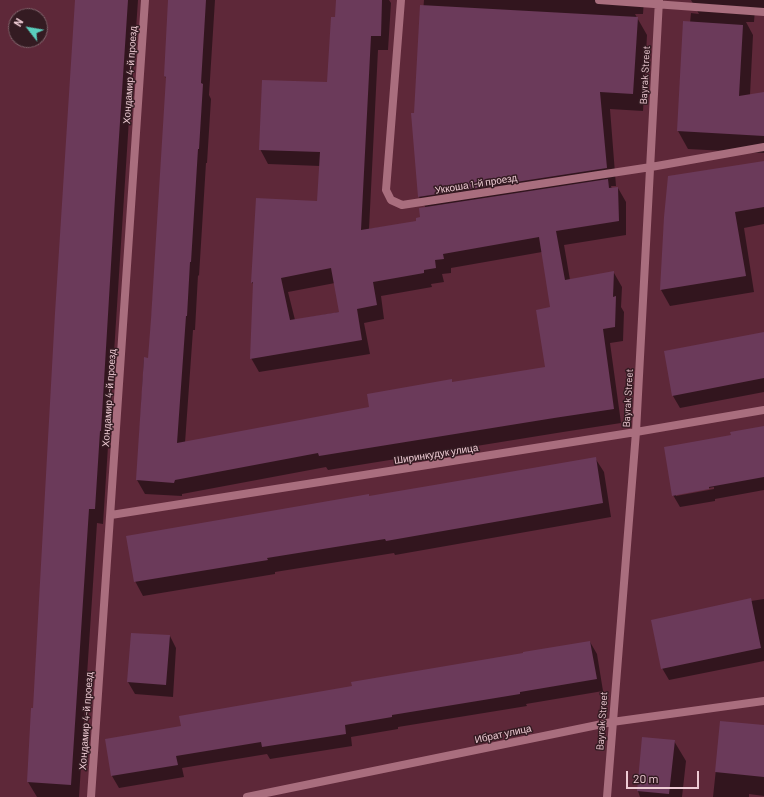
<!DOCTYPE html>
<meta charset="utf-8">
<style>
body{margin:0}
#map{position:relative;width:764px;height:797px;overflow:hidden;background:#5e2839;font-family:Barlow,sans-serif}
canvas{display:block}
.north{position:absolute;left:8px;top:8px;width:40px;height:40px;box-sizing:border-box;background:#341b22;border:1px solid #7e6169;border-radius:50%;rotate:301deg;font-size:11px;font-weight:700;line-height:16px;text-align:center;color:#eecbd4}
.north::after{content:'';display:block;margin:auto;width:14px;height:18px;background:#5acebd;clip-path:polygon(50% 0,100% 100%,50% 72%,0 100%)}
.scale{position:absolute;left:626px;top:771px;width:73px;height:18px;box-sizing:border-box;border:2px solid #eecbd4;border-top:0;padding-left:5px;font-size:12px;line-height:14px;white-space:nowrap;color:#eecbd4;-webkit-text-stroke:3px #341b22;paint-order:stroke}
</style>
<div id="map">
<canvas width="764" height="797"></canvas>
<div class="north">N</div>
<div class="scale">20 m</div>
</div>
<script>
const context = document.querySelector('canvas').getContext('2d');
context.lineJoin = 'round';
function paint(path, color) {
  context.fillStyle = color;
  context.fill(path, 'evenodd');
}
function shape(rows) {
  const path = new Path2D();
  for (const r of rows) {
    path.moveTo(r[0], r[1]);
    for (let i = 2; i < r.length; i += 2) path.lineTo(r[i], r[i + 1]);
  }
  return path;
}
function strokePath(path, color, width, dash) {
  context.strokeStyle = color;
  context.lineWidth = width;
  context.lineCap = dash ? 'butt' : 'round';
  context.setLineDash(dash || []);
  context.stroke(path);
}
function label(font, color, halo, rows, align = 'center') {
  context.font = font + ' Barlow,sans-serif';
  context.lineWidth = 3;
  context.setLineDash([]);
  context.textBaseline = 'middle';
  context.strokeStyle = halo;
  context.fillStyle = color;
  for (const [text, x, y, turn = 0] of rows) {
    context.save();
    context.translate(x, y);
    context.rotate((+turn || 0) * Math.PI / 180);
    context.textAlign = isNaN(turn) ? turn : align;
    if (halo) context.strokeText(text, 0, 0);
    context.fillText(text, 0, 0);
    context.restore();
  }
}
paint(shape([
 [76,0,138,0,132,88,131,88,103,524,97,523,79,797,37,797,28,782,34,709],
 [169,0,215,0,209,95,211,99,207,163,206,163,199,276,198,275,195,330,193,330,185,443,370,408,451,381,453,383,546,368,551,308,542,252,451,268,451,273,442,274,444,282,431,284,432,287,381,296,384,319,364,323,370,354,259,372,251,358,254,286,252,282,318,202,320,166,268,164,260,149,328,84,336,18,337,0,389,0,391,3,388,50,378,50,369,229,417,222,421,218,426,208,419,197,415,114,424,0,644,0,643,14,635,14,647,35,643,111,610,109,616,186,611,186,612,189,618,188,626,202,626,235,564,245,570,280,614,273,622,287,621,307,624,312,623,341,610,343,621,423,563,432,328,470,326,467,182,494,182,496,145,494,137,480,144,358,149,359,167,80,165,76],
 [335,283,340,312,295,320,288,292],
 [691,0,764,0,764,10,755,9,754,22,746,22,753,35,750,95,764,93,764,153,688,149,678,131,684,22,690,23,691,13,699,14],
 [764,162,764,224,744,228,754,292,670,306,661,290],
 [764,334,764,392,680,408,673,396,665,352],
 [764,427,764,490,715,499,715,501,680,507,673,495],
 [714,487,714,489,676,496,676,494],
 [595,458,604,472,611,517,395,555,394,553,275,572,275,574,143,596,135,581,369,497],
 [764,599,764,661,669,680,662,668,751,601],
 [170,636,176,648,173,697,135,694,128,682],
 [590,642,597,654,603,691,526,704,527,706,398,727,398,729,351,737,352,746,270,759,267,754,182,768,184,777,119,788,112,776,106,740,182,727,353,687],
 [721,722,764,726,764,796,749,794,749,797,713,797],
 [643,738,674,741,686,761,682,797,640,797,638,791]
]), '#0007');
paint(shape([
 [75,0,128,0,115,198,101,431,100,431,95,509,89,509,71,785,27,782,31,708,33,708,55,313],
 [168,0,206,0,201,83,203,84,199,149,198,149,191,262,190,262,187,316,186,316,177,443,369,407,367,394,452,379,452,382,545,367,536,310,550,307,539,237,443,254,444,259,435,260,436,268,424,270,424,273,373,282,377,305,357,309,362,340,250,359,253,282,251,283,256,198,317,201,320,152,259,150,262,80,327,82,331,17,335,17,336,0,382,0,381,36,371,36,361,230,416,221,416,218,420,217,419,208,608,179,609,188,618,187,619,221,556,231,565,280,614,271,613,297,616,296,615,327,603,329,614,409,554,418,319,456,318,453,175,480,174,483,136,480,144,357,148,358,151,319,166,77,164,76],
 [331,268,339,312,290,320,281,278],
 [420,5,638,17,633,94,600,92,607,168,418,197,411,113,414,113],
 [683,21,743,25,739,96,764,92,764,136,677,131],
 [764,161,764,207,735,212,746,276,660,290,664,217,668,176],
 [764,332,764,378,672,396,664,351],
 [764,426,764,477,709,487,709,489,672,496,664,447,731,435,730,432],
 [596,457,603,503,386,541,385,539,267,558,268,560,134,582,126,536,369,494,369,496,440,484],
 [751,598,761,648,661,669,651,620],
 [131,633,170,635,166,685,127,682],
 [590,641,597,679,520,692,520,694,392,715,392,717,345,725,346,734,262,747,261,742,176,756,178,765,111,776,105,739,181,726,179,716,352,686,351,682,523,653,523,652],
 [720,721,764,725,764,777,715,772],
 [642,737,675,740,669,794,637,791]
]), '#6b3a5a');
strokePath(shape([
 [401,0,386,190,391,200,402,205,651,167,764,147],
 [599,0,764,12],
 [111,515,636,432,764,410],
 [91,797,145,0],
 [247,797,612,722,764,701],
 [607,797,636,432,659,0]
]), '#a96e7e', 8);
label('10px', '#eecbd4', '#341b22', [
 ["Хондамир 4-й проезд",130,75,-86],
 ["Bayrak Street",645,75,-87],
 ["Уккоша 1-й проезд",476,184,-9],
 ["Хондамир 4-й проезд",109,398,-86],
 ["Bayrak Street",628,398,-87],
 ["Ширинкудук улица",436,454,-9],
 ["Хондамир 4-й проезд",86,721,-86],
 ["Bayrak Street",602,721,-86],
 ["Ибрат улица",503,734,-12]
]);
</script>
